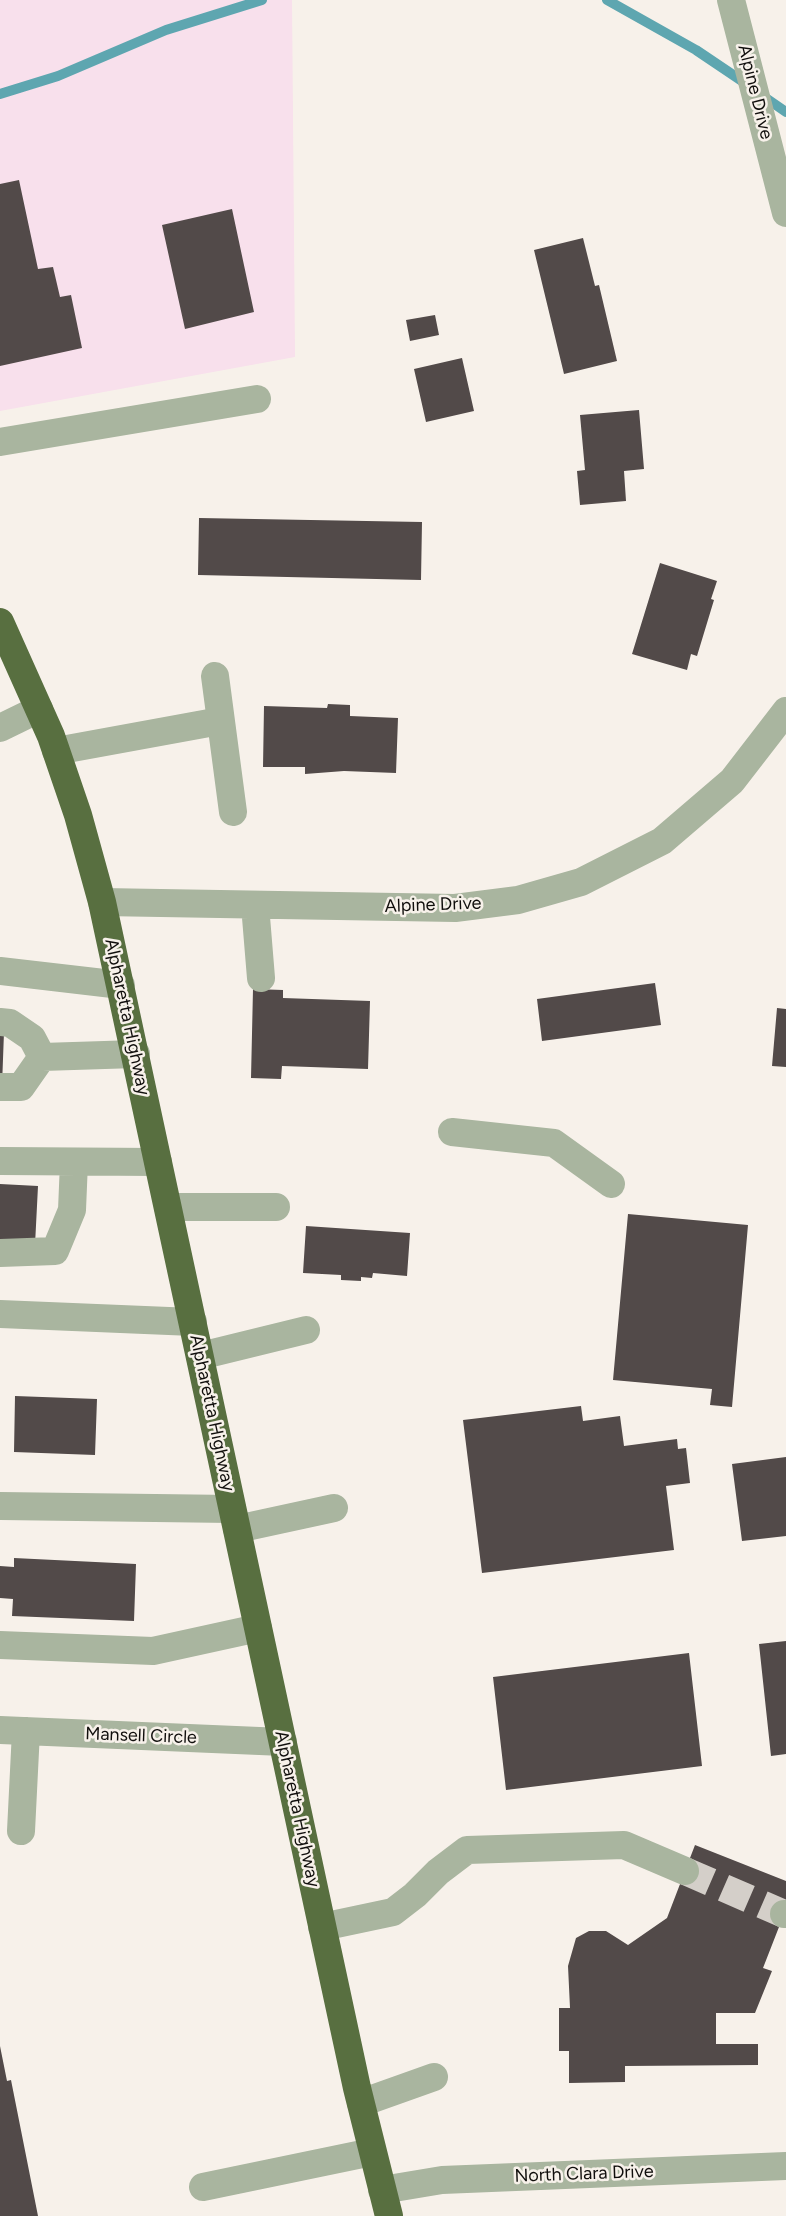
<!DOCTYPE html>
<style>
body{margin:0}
canvas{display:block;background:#f7f1ea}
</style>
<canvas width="786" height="2216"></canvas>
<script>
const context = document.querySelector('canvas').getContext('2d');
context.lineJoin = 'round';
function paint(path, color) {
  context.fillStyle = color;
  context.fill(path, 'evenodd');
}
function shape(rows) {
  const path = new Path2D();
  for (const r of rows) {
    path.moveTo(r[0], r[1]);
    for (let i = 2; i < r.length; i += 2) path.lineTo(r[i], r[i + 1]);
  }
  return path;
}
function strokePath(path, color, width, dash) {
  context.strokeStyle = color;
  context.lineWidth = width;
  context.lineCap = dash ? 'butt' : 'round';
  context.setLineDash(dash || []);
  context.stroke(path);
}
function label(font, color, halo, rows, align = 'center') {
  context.font = font + ' Figtree,sans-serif';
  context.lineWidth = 5;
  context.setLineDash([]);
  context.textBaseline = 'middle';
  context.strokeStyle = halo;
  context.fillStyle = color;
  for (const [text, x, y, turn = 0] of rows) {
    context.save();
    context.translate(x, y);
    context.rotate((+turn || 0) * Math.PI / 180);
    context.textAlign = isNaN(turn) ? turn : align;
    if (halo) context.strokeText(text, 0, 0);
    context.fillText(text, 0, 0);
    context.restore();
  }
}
paint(shape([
 [0,0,292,0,295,357,0,411]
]), '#f8e0ec');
strokePath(shape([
 [607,0,696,50,748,85],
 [0,94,58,76,166,30,262,0],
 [760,94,786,112]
]), '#5ea6b0', 10);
paint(shape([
 [19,180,38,269,53,267,60,297,71,295,82,348,0,366,0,184],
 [232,209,254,312,185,329,162,225],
 [583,238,595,286,599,285,617,361,564,374,534,250],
 [435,315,439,335,410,341,406,320],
 [462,358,474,411,426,422,414,369],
 [639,410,644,469,624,471,626,501,580,505,577,471,585,470,580,415],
 [199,518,422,522,421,580,198,575],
 [660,563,717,581,711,599,714,600,697,656,691,654,687,670,632,654],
 [328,704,350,705,350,716,398,718,396,773,344,771,305,774,305,767,263,767,264,706,327,708],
 [655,983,661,1025,542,1041,537,999],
 [253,989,283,990,283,998,370,1001,368,1069,282,1066,281,1079,251,1078],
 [777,1008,786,1009,786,1067,772,1066],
 [0,1032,4,1032,2,1086,0,1086],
 [0,1184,38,1186,35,1245,0,1243],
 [628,1214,748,1225,732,1407,710,1405,712,1389,613,1380],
 [306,1226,410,1233,407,1276,373,1273,372,1278,361,1277,361,1281,341,1280,341,1275,303,1273],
 [15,1396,97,1399,95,1455,14,1452],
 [581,1406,583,1421,620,1416,624,1446,677,1439,678,1449,686,1448,690,1483,666,1486,674,1550,482,1573,463,1420],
 [786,1457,786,1536,742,1541,732,1464],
 [14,1558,136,1564,134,1621,12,1616,13,1599,0,1598,0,1566,14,1567],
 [786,1641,786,1754,771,1756,759,1644],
 [689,1653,702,1766,506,1790,493,1677],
 [695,1845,786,1881,786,1909,763,1968,772,1971,755,2013,716,2013,716,2044,758,2044,758,2065,625,2066,625,2082,569,2083,569,2051,559,2051,559,2008,570,2008,568,1966,576,1938,589,1931,606,1931,628,1945,667,1918],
 [0,2046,7,2081,11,2080,38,2216,0,2216]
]), '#524a49');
strokePath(shape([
 [685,1871,784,1914]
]), '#d4cfc9', 28, [28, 14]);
strokePath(shape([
 [731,0,786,213],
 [0,442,257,399],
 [215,676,233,812],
 [0,728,39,709],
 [56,751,220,721],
 [102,902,455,908,518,900,581,882,662,841,732,781,786,711],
 [255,905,261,978],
 [0,971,121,985],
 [0,1022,10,1023,32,1038,42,1057],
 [42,1057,136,1054],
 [0,1087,21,1087,42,1057],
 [452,1132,554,1143,611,1184],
 [0,1161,158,1162],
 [168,1207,276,1207],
 [0,1253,55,1251,72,1210,74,1162],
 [0,1314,193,1322],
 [200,1356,306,1330],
 [0,1506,232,1509],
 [237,1529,334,1508],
 [0,1645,153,1651,258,1628],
 [0,1730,283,1742],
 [21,1831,26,1731],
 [784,1914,786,1914],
 [322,1927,393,1912,415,1895,438,1872,467,1850,624,1845,685,1871],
 [361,2103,434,2077],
 [203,2187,372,2152],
 [382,2190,442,2180,786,2166]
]), '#a9b59f', 28);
strokePath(shape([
 [0,622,51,736,78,815,102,902,357,2088,389,2216]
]), '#586f40', 28);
label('18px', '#100e0c', '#f7f1ea', [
 ["Alpine Drive",755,92,76],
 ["Alpine Drive",433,905,-2],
 ["Alpharetta Highway",127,1017,78],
 ["Alpharetta Highway",212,1413,78],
 ["Mansell Circle",141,1736,2],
 ["Alpharetta Highway",297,1809,78],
 ["North Clara Drive",584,2174,-2]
]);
</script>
